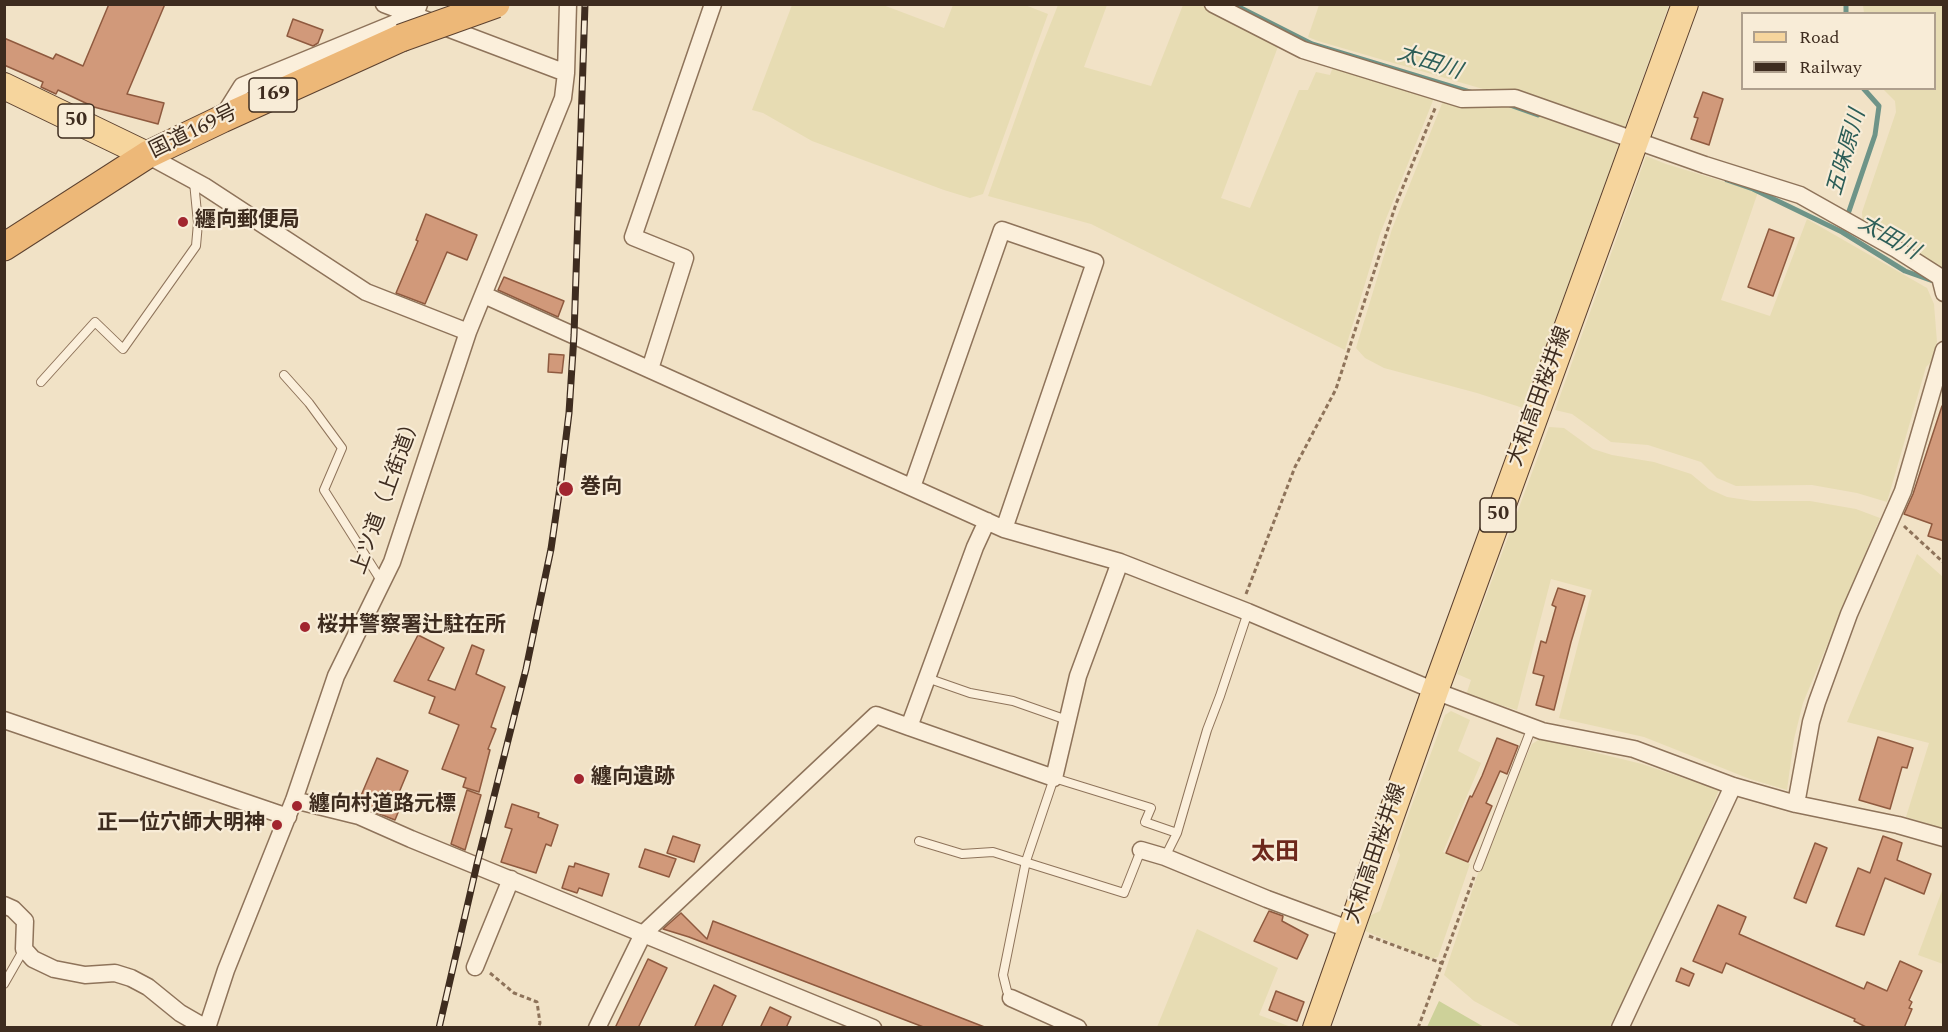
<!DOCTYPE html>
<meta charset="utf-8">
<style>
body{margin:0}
#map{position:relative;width:1948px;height:1032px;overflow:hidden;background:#f1e2c6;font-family:Spectral,serif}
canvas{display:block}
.frame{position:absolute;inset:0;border:6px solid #3e2c1f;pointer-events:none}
.legend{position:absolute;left:1741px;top:12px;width:195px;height:78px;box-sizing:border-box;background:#f8ecd7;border:2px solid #ae9f8d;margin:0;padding:8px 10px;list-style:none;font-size:18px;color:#3e2c1f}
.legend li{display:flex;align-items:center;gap:12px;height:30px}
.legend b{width:30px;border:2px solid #ae9f8d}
</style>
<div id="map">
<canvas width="1948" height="1032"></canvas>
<div class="frame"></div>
<ul class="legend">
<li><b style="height:8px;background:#f6d59d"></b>Road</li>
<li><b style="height:8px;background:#3e2c1f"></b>Railway</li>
</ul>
</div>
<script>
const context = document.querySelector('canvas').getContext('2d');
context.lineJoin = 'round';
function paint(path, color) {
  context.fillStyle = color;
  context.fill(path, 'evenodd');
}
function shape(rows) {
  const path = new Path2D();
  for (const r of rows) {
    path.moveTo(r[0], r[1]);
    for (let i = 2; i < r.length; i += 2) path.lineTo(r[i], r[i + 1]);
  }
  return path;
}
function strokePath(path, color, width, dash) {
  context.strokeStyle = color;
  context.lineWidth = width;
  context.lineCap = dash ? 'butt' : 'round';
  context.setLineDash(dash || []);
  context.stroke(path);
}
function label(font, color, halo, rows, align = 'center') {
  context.font = font + ' Spectral,"Noto Sans JP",serif';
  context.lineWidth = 4.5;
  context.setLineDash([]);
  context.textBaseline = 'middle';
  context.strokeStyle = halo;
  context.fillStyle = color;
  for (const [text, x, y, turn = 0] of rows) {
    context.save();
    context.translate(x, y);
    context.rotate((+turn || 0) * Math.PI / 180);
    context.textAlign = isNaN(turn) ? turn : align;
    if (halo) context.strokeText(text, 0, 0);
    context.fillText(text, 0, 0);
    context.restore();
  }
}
paint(shape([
 [792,5,883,5,944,28,953,5,1025,5,1048,14,983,194,970,198,944,190,812,141,763,113,752,110],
 [1058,5,1107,5,1084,67,1151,86,1183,5,1200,5,1279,44,1221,198,1250,208,1299,90,1308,90,1316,72,1330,75,1334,64,1434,98,1380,234,1345,350,1091,224,988,196,1037,58],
 [1319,5,1669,5,1624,130,1318,41,1308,37],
 [1863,5,1943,5,1943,268,1933,266,1863,227,1862,212,1896,112,1895,101,1883,89,1934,88,1934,14,1864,13],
 [1452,98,1519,109,1619,145,1523,408,1477,393,1384,368,1365,358,1356,348,1392,229,1443,101],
 [1646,156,1666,164,1758,192,1721,300,1770,316,1807,219,1927,288,1934,304,1937,342,1931,362,1926,367,1887,502,1857,493,1812,485,1736,486,1717,478,1701,462,1648,445,1611,442,1572,414,1555,410],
 [1549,427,1564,428,1593,449,1612,455,1654,462,1691,474,1709,489,1727,497,1753,501,1810,501,1856,509,1880,518,1803,703,1794,739,1787,790,1750,779,1644,737,1559,718,1592,590,1551,579,1517,710,1466,695,1471,680,1457,674],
 [1917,554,1943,577,1943,829,1906,817,1929,743,1847,722],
 [1451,711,1470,720,1458,751,1481,763,1443,852,1470,864,1438,957,1430,959,1363,930,1369,916,1380,911,1400,855,1397,849,1406,821,1445,715],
 [1540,739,1642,764,1719,790,1655,944,1609,1027,1522,1027,1474,1001,1444,975,1476,879,1493,833,1532,744],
 [1943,888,1943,964,1918,955],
 [1197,929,1278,968,1259,1015,1291,1027,1157,1027]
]), '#e7dcb3');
paint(shape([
 [1439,1001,1484,1027,1427,1027]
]), '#cdd199');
strokePath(shape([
 [1233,4,1312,44,1473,93],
 [1846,14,1846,4],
 [1507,104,1538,115],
 [1727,180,1753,189,1842,232,1905,271,1933,281],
 [1847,217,1875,135,1879,106,1863,88]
]), '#6e9488', 5);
const building = shape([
 [109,4,165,4,127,94,164,103,158,124,94,107,58,90,56,94,41,87,43,82,4,65,4,38,53,59,56,54,83,66,109,4],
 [293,19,323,30,318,43,313,46,287,36,293,19],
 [1703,92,1723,99,1709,145,1691,139,1698,118,1694,117,1703,92],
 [426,214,477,235,467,260,447,252,425,304,396,293,418,241,416,240,426,214],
 [1769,229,1794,238,1773,296,1748,287,1769,229],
 [504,277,564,301,558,317,498,290,504,277],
 [549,354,564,355,562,373,548,372,549,354],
 [1942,406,1944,407,1944,541,1928,536,1932,524,1904,514,1913,494,1942,406],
 [1558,588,1585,596,1571,642,1554,710,1536,705,1544,676,1533,673,1541,641,1546,643,1556,607,1552,605,1558,588],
 [418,635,444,648,428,680,455,690,472,645,484,650,476,674,505,687,491,727,496,729,488,749,490,750,479,792,463,787,466,778,442,769,459,725,429,713,435,697,394,681,418,635],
 [1878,737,1913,748,1907,768,1902,767,1890,809,1859,800,1878,737],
 [1497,738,1518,746,1507,774,1500,771,1486,803,1492,806,1468,862,1446,853,1470,796,1472,797,1482,776,1497,738],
 [377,758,408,771,398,795,404,798,395,820,357,805,377,758],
 [467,790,481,795,465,850,451,844,467,790],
 [512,804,539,813,538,817,558,825,551,846,546,844,536,873,501,862,512,829,505,827,512,804],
 [673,836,700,845,694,862,667,853,673,836],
 [1883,836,1902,843,1897,860,1931,874,1924,894,1885,878,1864,935,1836,926,1858,868,1870,873,1883,836],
 [1815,843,1827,848,1806,903,1794,898,1815,843],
 [645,849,676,859,669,877,639,867,645,849],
 [575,863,609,874,602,896,579,888,577,893,562,888,569,866,574,867,575,863],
 [1718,905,1746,917,1739,934,1864,989,1867,982,1887,991,1900,961,1922,971,1909,1000,1912,1002,1909,1008,1912,1009,1904,1028,1868,1028,1854,1021,1855,1019,1726,963,1722,973,1693,961,1718,905],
 [1269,911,1283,916,1282,921,1308,935,1297,959,1254,941,1269,911],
 [681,913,707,939,713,921,987,1028,926,1028,689,937,663,929,681,913],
 [648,959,667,968,638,1028,615,1028,648,959],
 [1681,968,1694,974,1689,986,1676,981,1681,968],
 [714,985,736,996,721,1028,694,1028,714,985],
 [1276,991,1304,1002,1297,1021,1269,1010,1276,991],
 [770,1007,791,1017,786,1028,760,1028,770,1007]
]);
paint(building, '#d1997a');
strokePath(building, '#8f5a3f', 1.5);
const service = shape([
 [284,375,309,403,342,448,324,490,382,582],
 [41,382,95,322,123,349,196,246,198,223,194,182],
 [927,678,970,693,1013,701,1067,720],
 [919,841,962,854,993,852,1124,893,1141,850],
 [1165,857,1177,833,1207,730,1220,696,1248,612],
 [1478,867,1532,727],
 [4,984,24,949],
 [1011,998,1007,991,1003,975,1026,861,1054,778,1151,808,1145,822,1177,833]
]);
const minor = shape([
 [384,4,566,73],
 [1213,4,1303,50,1462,99,1515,98,1705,165,1800,195,1896,249,1940,277,1944,277],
 [222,118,242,86,415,15,419,4],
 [147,155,204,186,366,292,468,332],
 [1940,277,1944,293],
 [484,295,1004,529,1120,562,1248,612,1435,691,1542,731,1634,749,1733,786,1796,804,1898,825,1944,838],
 [650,369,685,258,633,237,713,4],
 [912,487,1002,230,1095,262,1004,529],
 [4,720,288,817],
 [909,727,1054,778,1078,676,1120,562],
 [294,800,359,816,411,839,873,1028],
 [1796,804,1811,722,1817,702,1849,614,1903,491,1944,350],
 [1141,850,1165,857,1267,899,1351,930],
 [4,905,13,909,25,921,24,949,33,959,54,969,85,975,115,973,131,978,148,987,180,1013,206,1028],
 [475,967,511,879],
 [1011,998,1078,1028],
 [207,1028,226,970,294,800,336,676,392,562,468,332,563,98,566,73,568,4],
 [597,1028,643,934,876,715,909,727,975,547,987,521],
 [1620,1028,1733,786]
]);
const primary = shape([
 [4,86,147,155],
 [1316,1028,1435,691,1685,4]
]);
const trunk = shape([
 [4,247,147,155,222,119,401,38]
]);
strokePath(service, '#8e735a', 10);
strokePath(minor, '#8e735a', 19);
strokePath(primary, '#5c412f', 28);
strokePath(trunk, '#5c412f', 29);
strokePath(shape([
 [1904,526,1944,563],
 [1246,594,1295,467,1336,389,1396,204,1436,106],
 [1369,936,1444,964],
 [490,973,514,993,537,1002,540,1023,538,1028],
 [1418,1028,1474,877]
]), '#8e735a', 3, [4.5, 3]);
strokePath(service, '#fbefdb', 8);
strokePath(minor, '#fbefdb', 16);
strokePath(primary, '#f6d59d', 26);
strokePath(trunk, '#edb878', 27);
const rail = shape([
 [439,1028,477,864,526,669,551,549,560,487,569,413,574,335,585,4]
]);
strokePath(rail, '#3e2c1f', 7);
strokePath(rail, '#f8ecd7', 4.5, [14]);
const trunkBridge = shape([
 [401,38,496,4]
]);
strokePath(trunkBridge, '#5c412f', 29, []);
strokePath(trunkBridge, '#edb878', 27);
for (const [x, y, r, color] of [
 [183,222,6,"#a1262f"],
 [566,489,8,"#a1262f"],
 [305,627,6,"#a1262f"],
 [579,779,6,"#a1262f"],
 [297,806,6,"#a1262f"],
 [277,825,6,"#a1262f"]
]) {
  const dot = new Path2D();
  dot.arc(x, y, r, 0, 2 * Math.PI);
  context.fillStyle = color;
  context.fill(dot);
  strokePath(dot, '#f8ecd7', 2);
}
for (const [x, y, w] of [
 [273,95,48],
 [76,121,36],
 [1498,515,36]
]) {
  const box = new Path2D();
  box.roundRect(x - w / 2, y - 17, w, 34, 4.5);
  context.fillStyle = '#f8ecd7';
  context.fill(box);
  strokePath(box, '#3e2c1f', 1.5);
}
label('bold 20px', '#3e2c1f', null, [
 ["169",273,95],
 ["50",76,121],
 ["50",1498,515]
]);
label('21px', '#3e2c1f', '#f8ecd7', [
 ["国道169号",194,133,-26],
 ["大和高田桜井線",1541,397,-70],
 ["上ツ道（上街道）",388,495,-70],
 ["大和高田桜井線",1377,854,-71]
]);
label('bold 21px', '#3e2c1f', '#f8ecd7', [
 ["纒向郵便局",195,222],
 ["巻向",580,489],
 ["桜井警察署辻駐在所",317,627],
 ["纏向遺跡",591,779],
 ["纏向村道路元標",309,806],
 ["正一位穴師大明神",265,825,"right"]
], 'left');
label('italic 22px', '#2d5e58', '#f8ecd7', [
 ["太田川",1429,64,18],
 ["五味原川",1848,153,-74],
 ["太田川",1888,239,30]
]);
label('bold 24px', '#6d281c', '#f8ecd7', [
 ["太田",1275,854]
]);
</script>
